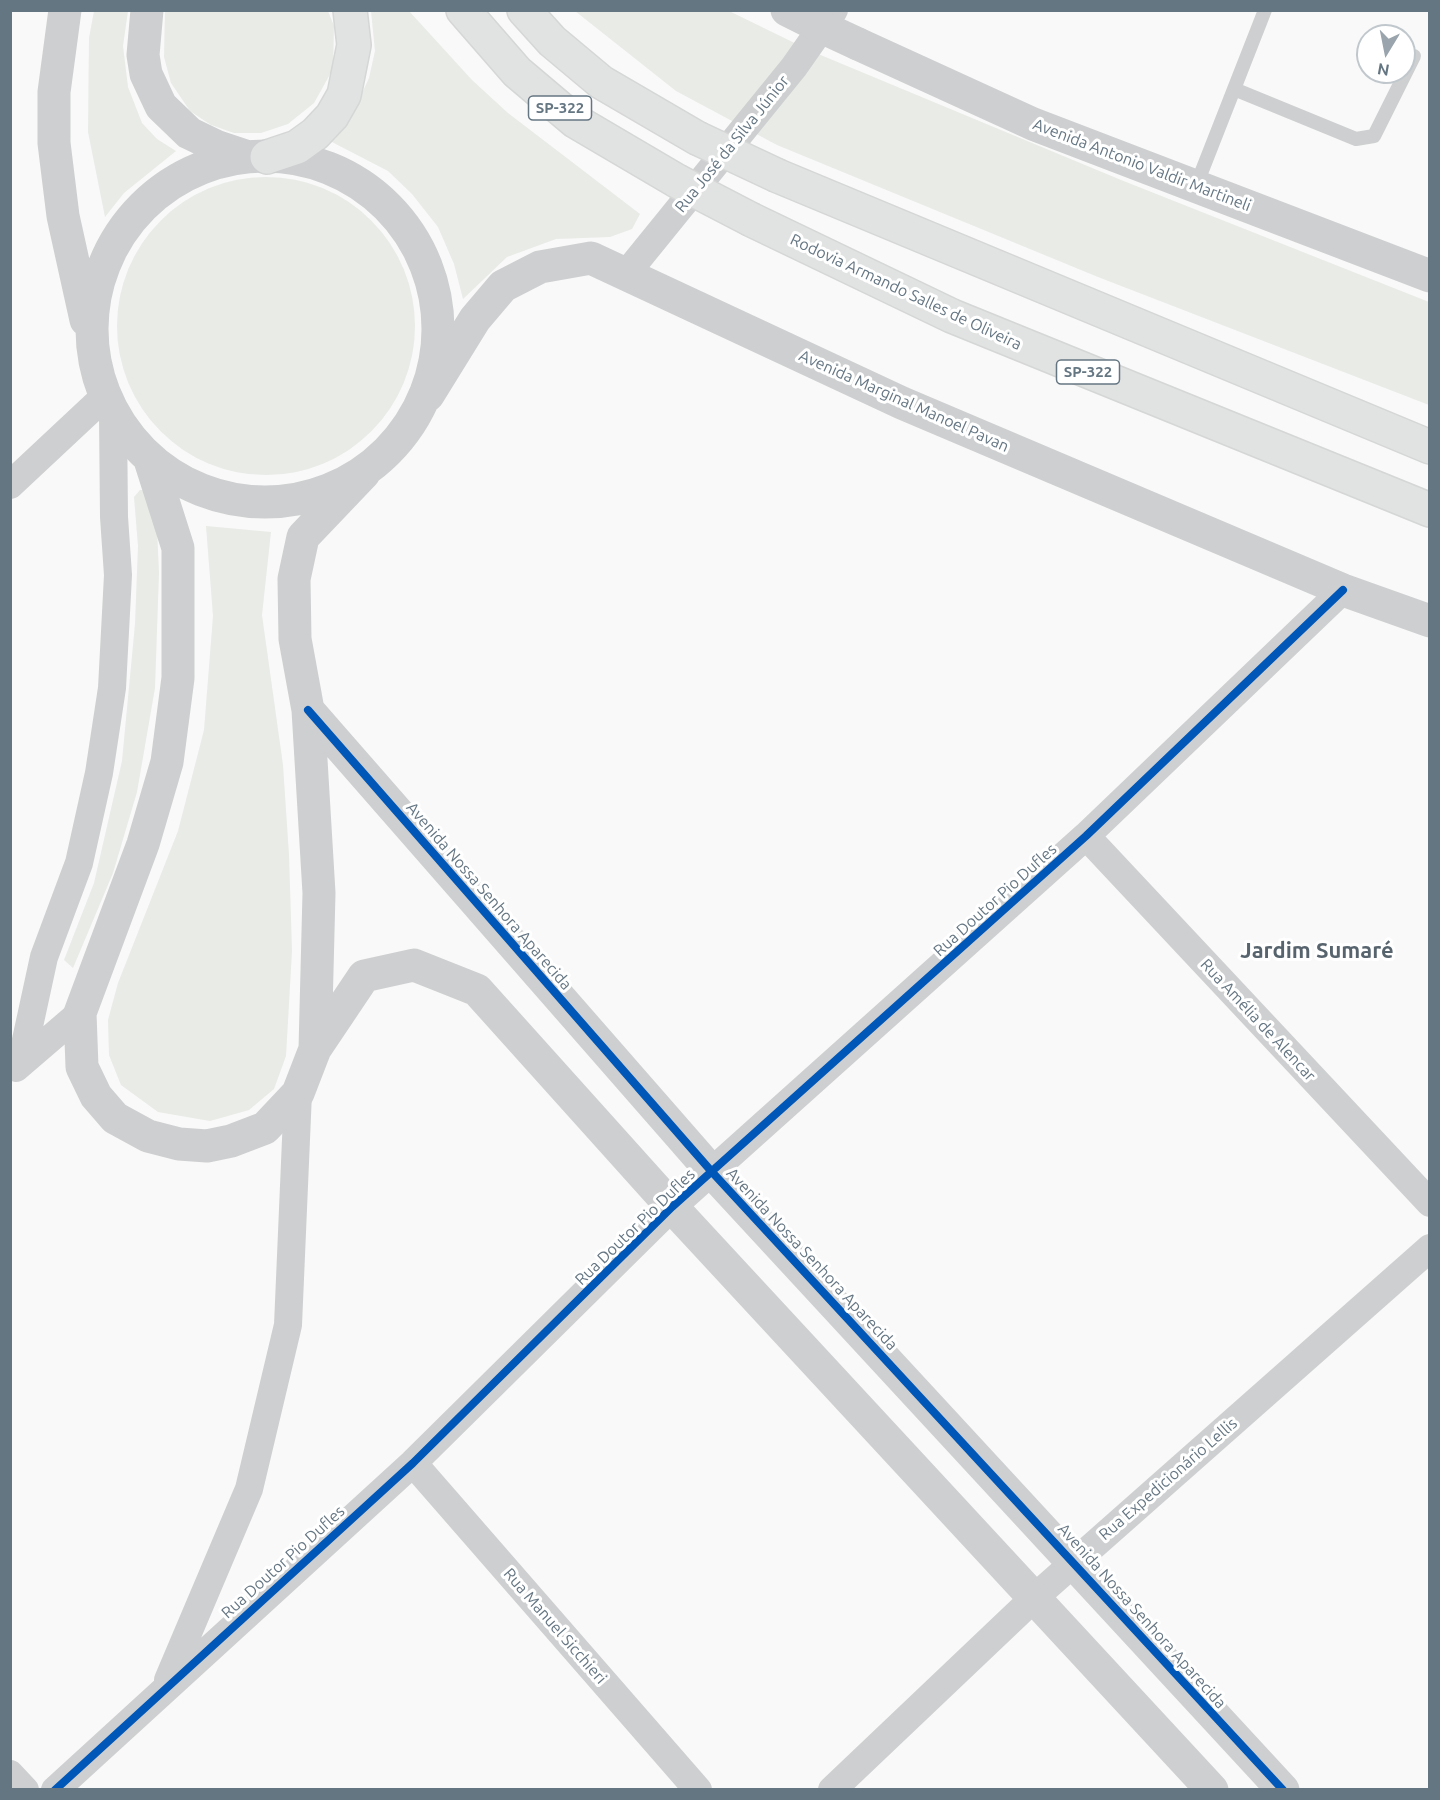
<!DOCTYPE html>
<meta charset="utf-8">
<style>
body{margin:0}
#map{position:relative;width:1440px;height:1800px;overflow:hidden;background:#f9f9f9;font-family:Ubuntu,sans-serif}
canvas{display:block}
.frame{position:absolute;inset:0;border:12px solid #657683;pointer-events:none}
.north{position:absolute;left:1356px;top:24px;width:60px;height:60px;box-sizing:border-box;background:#fff;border:2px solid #c1c8cd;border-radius:50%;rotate:190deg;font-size:16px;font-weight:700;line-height:24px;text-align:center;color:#657683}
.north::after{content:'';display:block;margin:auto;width:21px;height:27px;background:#99a4ac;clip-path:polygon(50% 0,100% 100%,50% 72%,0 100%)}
</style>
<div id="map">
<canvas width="1440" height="1800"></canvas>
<div class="frame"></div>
<div class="north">N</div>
</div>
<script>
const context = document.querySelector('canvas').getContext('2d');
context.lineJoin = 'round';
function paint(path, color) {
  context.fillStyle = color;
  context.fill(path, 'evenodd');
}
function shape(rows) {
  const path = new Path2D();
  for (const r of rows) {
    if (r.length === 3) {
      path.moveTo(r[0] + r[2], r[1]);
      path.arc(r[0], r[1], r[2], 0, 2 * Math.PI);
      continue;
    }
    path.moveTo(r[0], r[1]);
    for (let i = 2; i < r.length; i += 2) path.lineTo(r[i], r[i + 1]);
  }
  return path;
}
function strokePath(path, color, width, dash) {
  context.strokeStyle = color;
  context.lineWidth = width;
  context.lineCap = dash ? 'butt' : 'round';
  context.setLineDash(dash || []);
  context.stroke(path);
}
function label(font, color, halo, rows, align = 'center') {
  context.font = font + ' Ubuntu,sans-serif';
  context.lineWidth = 6;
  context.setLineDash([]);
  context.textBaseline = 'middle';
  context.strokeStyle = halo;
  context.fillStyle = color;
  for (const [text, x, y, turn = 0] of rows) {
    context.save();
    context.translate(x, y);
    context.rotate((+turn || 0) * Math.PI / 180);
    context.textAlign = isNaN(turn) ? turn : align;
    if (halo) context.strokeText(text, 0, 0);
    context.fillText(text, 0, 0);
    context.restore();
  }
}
paint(shape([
 [94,11,128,11,123,46,128,87,142,123,157,139,176,151,124,193,105,217,88,132,89,38],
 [165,11,328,11,334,26,333,69,314,103,288,124,261,133,234,133,211,125,190,111,171,83,164,57],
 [371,11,409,11,472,80,508,113,640,214,632,229,610,237,556,239,507,257,463,299,454,264,438,227,412,194,388,171,330,141,357,104,369,78,375,51],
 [575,11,729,11,811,51,1121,180,1429,302,1429,405,1098,277,777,145,676,91],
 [266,326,149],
 [140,490,150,490,156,505,159,573,155,688,137,792,113,873,73,968,64,960,94,883,122,761,135,624,138,546,134,497],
 [206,526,271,532,262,615,283,765,289,855,292,951,286,1056,274,1089,249,1110,210,1121,158,1112,121,1085,109,1055,108,1020,118,983,178,831,204,730,213,616]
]), '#e8ebe6');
const motorway = shape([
 [463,10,517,72,575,121,677,181],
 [524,10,552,41,601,82,697,138],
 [267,157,297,147,315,134,332,116,344,95,354,45,350,10],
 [778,176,1430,447],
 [752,220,952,316,1430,510]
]);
strokePath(motorway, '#d5d6d6', 36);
strokePath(shape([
 [1234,89,1356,139,1374,136,1414,56],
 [1196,186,1265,10]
]), '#cecfd0', 14);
strokePath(shape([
 [626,274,794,67,834,10],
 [10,485,103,398],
 [1086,836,1430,1203],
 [21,1063,44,957,79,863,99,773,112,688,118,575,114,517,113,415],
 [16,1068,80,1013],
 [413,1463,698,1790],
 [168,1680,249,1489,288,1325,298,1093],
 [10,1774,25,1790],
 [55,1790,413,1463,672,1207,1086,836,1343,590],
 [832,1790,1034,1598,1430,1248]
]), '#cecfd0', 28);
strokePath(shape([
 [65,10,54,92,54,143,63,216,86,320],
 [147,10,143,55,146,74,161,106,189,133,218,147,245,156],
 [787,10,815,24],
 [858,44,1033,124,1430,276],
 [265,329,173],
 [428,395,475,319,503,286,540,267,591,258,902,403,1343,590,1430,621],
 [150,460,178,548,178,678,167,762,143,844,80,1013,82,1067,96,1096,115,1118,148,1136,179,1144,207,1146,231,1141,265,1128,298,1093,315,1049,319,893,308,710,295,639,294,579,303,537,364,473],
 [308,710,712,1172,1283,1790],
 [315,1049,364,976,414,965,477,990,672,1207,1212,1790]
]), '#cecfd0', 33);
strokePath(motorway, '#e1e2e2', 33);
const motorwayBridge = shape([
 [697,138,778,176],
 [677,181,752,220]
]);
strokePath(motorwayBridge, '#d5d6d6', 36, []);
strokePath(shape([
 [815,24,858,44]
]), '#cecfd0', 33);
strokePath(motorwayBridge, '#e1e2e2', 33);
strokePath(shape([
 [308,710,712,1172,1283,1790],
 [55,1790,413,1463,672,1207,1086,836,1343,590]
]), '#0057b8', 8);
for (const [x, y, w] of [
 [560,108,63],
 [1088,372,63]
]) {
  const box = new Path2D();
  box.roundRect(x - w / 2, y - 12, w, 24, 4.5);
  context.fillStyle = '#fff';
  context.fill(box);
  strokePath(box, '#657683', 1.5);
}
label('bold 15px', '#657683', null, [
 ["SP-322",560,108],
 ["SP-322",1088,372]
]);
label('16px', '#657683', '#fff', [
 ["Rua José da Silva Júnior",732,144,-51],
 ["Avenida Antonio Valdir Martineli",1142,165,21],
 ["Rodovia Armando Salles de Oliveira",906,292,25],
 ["Avenida Marginal Manoel Pavan",904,401,24],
 ["Avenida Nossa Senhora Aparecida",489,896,49],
 ["Rua Doutor Pio Dufles",995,900,-42],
 ["Rua Amélia de Alencar",1258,1020,47],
 ["Rua Doutor Pio Dufles",635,1227,-44],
 ["Avenida Nossa Senhora Aparecida",812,1259,47],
 ["Rua Expedicionário Lellis",1168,1479,-41],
 ["Rua Doutor Pio Dufles",283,1562,-42],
 ["Avenida Nossa Senhora Aparecida",1142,1616,48],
 ["Rua Manuel Sicchieri",555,1626,49]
]);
label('bold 22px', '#57646e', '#fff', [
 ["Jardim Sumaré",1317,951]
]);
</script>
